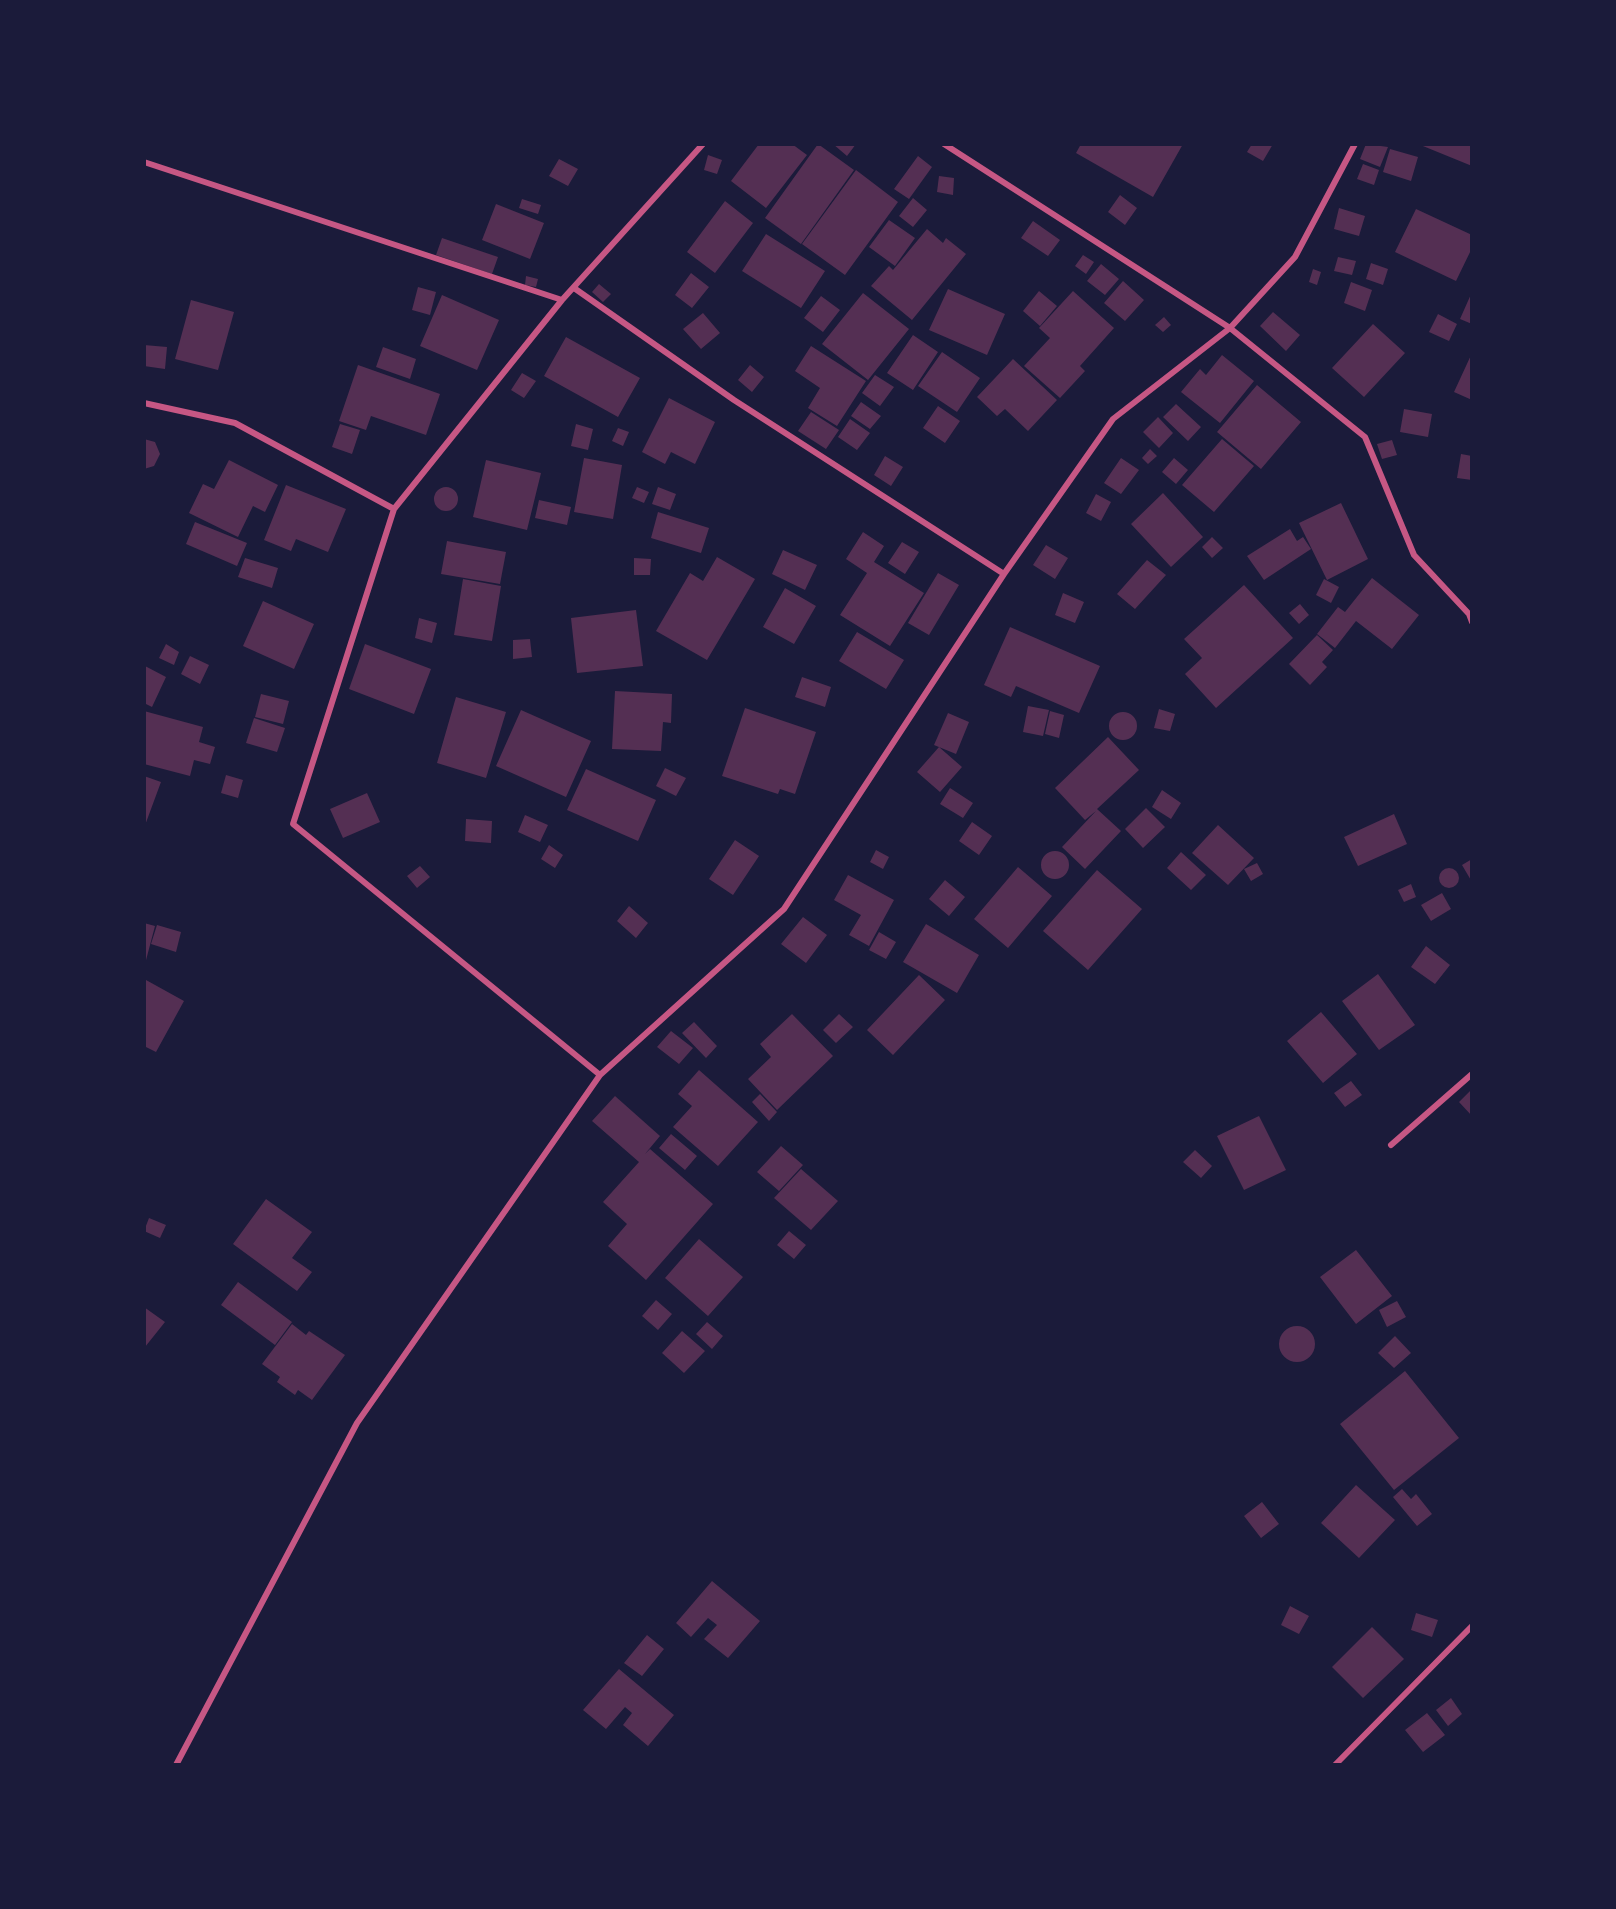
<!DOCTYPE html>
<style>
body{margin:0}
#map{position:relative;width:1616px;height:1909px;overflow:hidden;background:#1b1b3a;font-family:"Asap Condensed",sans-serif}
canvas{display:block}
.frame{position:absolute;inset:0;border:146px solid #1b1b3a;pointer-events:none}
</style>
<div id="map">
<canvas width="1616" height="1909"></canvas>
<div class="frame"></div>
</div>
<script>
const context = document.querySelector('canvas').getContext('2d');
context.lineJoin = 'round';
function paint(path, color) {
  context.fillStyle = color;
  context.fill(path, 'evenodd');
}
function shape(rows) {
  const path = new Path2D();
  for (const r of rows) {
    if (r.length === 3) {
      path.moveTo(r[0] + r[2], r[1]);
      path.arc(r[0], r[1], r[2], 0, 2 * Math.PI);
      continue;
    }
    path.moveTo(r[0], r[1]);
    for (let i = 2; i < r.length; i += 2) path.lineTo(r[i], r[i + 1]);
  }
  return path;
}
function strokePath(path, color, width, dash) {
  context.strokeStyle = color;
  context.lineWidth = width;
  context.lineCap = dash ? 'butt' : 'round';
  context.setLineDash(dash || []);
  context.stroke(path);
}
paint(shape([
 [759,144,792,144,807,155,766,208,731,181],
 [818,144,854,170,801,244,765,218],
 [833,144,856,144,847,156],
 [1081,144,1183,144,1153,197,1076,153],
 [1252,144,1273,144,1263,161,1247,152],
 [1366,144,1388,147,1380,167,1360,159],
 [1418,144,1472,144,1472,166],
 [1390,149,1418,157,1411,181,1383,172],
 [708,155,722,160,717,174,704,170],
 [918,156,932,167,909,199,894,189],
 [559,159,578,169,568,186,549,176],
 [1363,164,1379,170,1374,185,1357,179],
 [856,170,898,202,845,275,802,244],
 [939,176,954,178,953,195,937,192],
 [1120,195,1137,208,1125,225,1108,212],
 [913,198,927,210,913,227,899,216],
 [522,199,541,205,538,214,519,208],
 [725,201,753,223,715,273,687,252],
 [496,204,544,223,530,259,482,240],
 [1339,208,1365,216,1359,236,1334,229],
 [1416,209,1472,235,1472,248,1456,281,1395,252],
 [889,220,915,238,895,266,869,247],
 [1033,221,1060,240,1048,256,1021,238],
 [927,229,943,243,946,238,966,254,912,320,871,286,889,266,893,270],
 [766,234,825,271,801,308,742,271],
 [442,238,498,257,492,274,436,255],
 [1083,255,1094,262,1086,274,1075,266],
 [1338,257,1356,261,1352,275,1334,271],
 [1371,263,1388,269,1383,285,1366,279],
 [1101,264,1119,279,1105,295,1087,281],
 [1313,269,1321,272,1317,285,1309,282],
 [691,273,709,287,692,308,675,295],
 [526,276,538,279,536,287,525,285],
 [1123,281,1144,300,1125,321,1104,303],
 [1351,282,1372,290,1365,311,1344,303],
 [599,284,611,294,603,302,592,292],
 [418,287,436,292,430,315,412,310],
 [948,289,1005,314,987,355,929,330],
 [1039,291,1057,306,1040,326,1023,311],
 [1073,291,1114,328,1080,366,1085,371,1060,398,1024,366,1050,338,1039,328],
 [1472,292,1472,324,1460,319],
 [863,293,909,329,868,380,822,344],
 [442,295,499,320,477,370,420,346],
 [821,296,840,310,823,332,804,318],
 [191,300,234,312,218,370,175,359],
 [1273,312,1300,335,1286,351,1260,326],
 [703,313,720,333,701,349,683,329],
 [1438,314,1457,324,1449,341,1429,332],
 [1164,317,1171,325,1163,332,1155,325],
 [1373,324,1405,353,1364,397,1332,368],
 [913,335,938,352,913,390,887,373],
 [566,337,640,378,618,417,544,376],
 [144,345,167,347,165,369,144,366],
 [811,346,866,381,837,426,808,408,820,388,795,371],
 [383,347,416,359,410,379,376,367],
 [942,352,980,378,957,412,918,386],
 [1472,353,1472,400,1454,392],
 [1222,355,1254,381,1220,423,1181,392,1200,369,1206,375],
 [1013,359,1057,400,1028,431,1005,409,997,416,977,397],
 [358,365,440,394,426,435,371,416,366,430,339,421],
 [750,365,764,377,752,392,738,380],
 [522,373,536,381,524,398,511,390],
 [875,375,894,387,880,406,862,393],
 [1257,385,1301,422,1261,469,1217,432],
 [669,398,715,422,695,464,671,452,665,464,642,452],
 [861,402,881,416,870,429,851,416],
 [1176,404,1201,427,1188,441,1163,417],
 [938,406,960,421,945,443,923,428],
 [1404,409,1432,414,1428,437,1400,432],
 [811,412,839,430,826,449,798,431],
 [1158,417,1173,433,1159,448,1143,432],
 [850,419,870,433,857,450,838,437],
 [340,424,360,430,352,454,332,447],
 [576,424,593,429,588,450,571,446],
 [618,428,629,432,623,446,612,441],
 [144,439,155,442,160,454,154,466,144,469],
 [1222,439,1254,466,1214,512,1182,485],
 [1392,440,1397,455,1382,459,1377,444],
 [1150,449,1157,456,1148,464,1142,458],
 [1461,454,1472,456,1472,480,1457,478],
 [885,456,903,467,891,486,874,475],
 [584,458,622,465,613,519,574,512],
 [1121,458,1139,470,1121,494,1104,483],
 [1174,458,1188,470,1176,484,1162,472],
 [229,460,278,485,265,512,253,506,238,537,189,513,203,484,214,489],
 [486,460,541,473,527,530,473,517],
 [286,485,346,509,328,552,296,539,291,551,264,540],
 [637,487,649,492,644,503,632,498],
 [658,487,676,494,670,510,652,504],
 [446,499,12],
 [1163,493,1203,537,1171,567,1131,524],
 [1096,494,1111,502,1101,521,1086,513],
 [539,500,571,507,567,525,535,518],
 [1341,503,1368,559,1327,580,1299,523],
 [658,512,709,528,701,553,651,538],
 [195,522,247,543,237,566,186,544],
 [1290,529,1297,541,1303,537,1311,549,1264,580,1247,556],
 [863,532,884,546,874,562,924,593,890,646,840,615,867,573,846,559],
 [1212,537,1223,548,1212,558,1202,547],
 [447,541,506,552,500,584,441,574],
 [902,542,919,552,905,574,888,563],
 [1046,545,1068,558,1055,579,1033,565],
 [783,550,817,565,805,590,772,574],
 [717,557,755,579,707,660,656,631,690,573,703,581],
 [245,558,278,568,272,588,238,577],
 [634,558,651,559,650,575,634,575],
 [1147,560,1166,575,1135,609,1117,594],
 [938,573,959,585,929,635,908,623],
 [1372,578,1419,615,1392,649,1356,621,1335,648,1317,634,1338,607,1345,612],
 [463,579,501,586,492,641,454,635],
 [1324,579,1339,587,1331,603,1316,595],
 [1244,585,1293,638,1216,708,1185,674,1202,658,1184,639],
 [785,588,816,606,794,644,763,627],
 [1063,593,1084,602,1075,623,1055,615],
 [263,601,314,624,294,669,243,646],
 [1300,604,1309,615,1299,624,1289,613],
 [636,610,643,666,577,673,571,618],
 [419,618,437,623,432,643,415,638],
 [1010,627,1100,666,1079,713,1016,686,1011,697,984,685],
 [857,632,904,660,886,689,839,661],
 [1317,635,1333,650,1322,662,1327,667,1310,685,1289,664],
 [530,639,532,657,513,659,513,640],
 [166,644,179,652,174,665,159,658],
 [365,644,431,669,414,714,349,689],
 [190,656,209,665,200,684,181,674],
 [145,666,166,677,152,707,144,703],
 [802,677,831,687,825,707,795,697],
 [615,691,672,694,671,723,663,722,661,751,612,749],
 [261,694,289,701,283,724,255,717],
 [456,697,506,712,486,778,437,763],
 [1028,706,1049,710,1043,736,1023,732],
 [745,708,816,732,795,794,780,789,778,794,722,776],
 [1159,709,1175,714,1170,731,1154,728],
 [521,710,591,741,566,797,496,766],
 [144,711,203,727,199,742,215,747,210,764,194,760,190,776,144,764],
 [1050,711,1064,715,1059,738,1045,734],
 [1123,726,14],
 [948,713,969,722,956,754,934,745],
 [254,718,285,728,277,752,246,743],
 [1108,737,1139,770,1097,809,1121,831,1085,869,1062,847,1096,811,1085,820,1055,788],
 [939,747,962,767,940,792,917,772],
 [665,768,686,778,676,796,656,786],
 [586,769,656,800,638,841,567,810],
 [226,775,243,780,238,798,221,793],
 [144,776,161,782,144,828],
 [950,788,973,803,963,818,940,804],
 [1162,790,1181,803,1171,819,1152,807],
 [367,793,380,822,343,838,330,809],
 [1146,808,1165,827,1143,848,1125,829],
 [1394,814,1407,844,1358,866,1344,837],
 [525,815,548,825,540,842,518,832],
 [466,819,492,821,491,843,465,841],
 [972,822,992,836,979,855,959,841],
 [1218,825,1254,858,1228,885,1192,853],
 [735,840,759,856,733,895,709,879],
 [549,845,563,855,555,868,541,859],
 [876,850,889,857,883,869,870,862],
 [1055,865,14],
 [1181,852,1206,875,1191,890,1167,868],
 [1472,859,1472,882,1462,865],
 [1257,863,1263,874,1251,881,1244,869],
 [420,866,430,877,417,888,407,876],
 [1018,867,1052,896,1008,948,974,919],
 [1449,878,10],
 [1097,870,1142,909,1088,970,1043,931],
 [848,875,894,900,869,946,849,935,861,915,834,900],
 [945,880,965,897,949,916,929,899],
 [1411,884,1416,897,1404,902,1398,890],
 [1442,893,1451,909,1431,921,1421,905],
 [629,906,648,923,636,938,617,921],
 [803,917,827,935,806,963,781,944],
 [144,923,155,926,145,964,144,964],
 [926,924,979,955,957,993,903,962],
 [157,925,181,932,176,952,151,944],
 [879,932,896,942,886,959,869,950],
 [1426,946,1450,965,1435,984,1411,967],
 [1378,974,1415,1025,1379,1050,1342,1001],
 [919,975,945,1000,893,1055,867,1030],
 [146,980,184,1001,156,1052,144,1046,144,985],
 [1321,1012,1357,1054,1323,1083,1287,1041],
 [792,1014,833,1056,777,1110,748,1079,771,1057,760,1044],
 [839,1014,853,1027,836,1043,823,1030],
 [694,1022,717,1046,706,1058,682,1033],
 [671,1031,693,1048,679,1064,657,1047],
 [699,1070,758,1122,718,1166,673,1127,692,1106,678,1094],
 [1351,1081,1362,1095,1345,1107,1334,1093],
 [1472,1089,1472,1116,1459,1102],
 [760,1094,777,1112,769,1121,752,1102],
 [615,1096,660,1136,645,1154,650,1149,713,1204,646,1280,608,1246,627,1224,603,1202,639,1162,592,1121],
 [1259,1116,1286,1170,1244,1190,1217,1136],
 [671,1134,697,1156,685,1170,659,1148],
 [781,1146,803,1165,779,1191,757,1172],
 [1195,1150,1212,1166,1201,1178,1183,1162],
 [801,1169,838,1201,811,1230,774,1198],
 [266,1199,312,1232,292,1258,312,1272,297,1291,233,1244],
 [149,1218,166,1225,160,1238,144,1231],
 [789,1231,806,1245,794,1259,777,1245],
 [699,1239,743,1277,708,1316,665,1278],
 [1356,1250,1392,1296,1356,1324,1320,1277],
 [238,1282,292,1322,275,1345,221,1305],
 [656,1300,672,1314,658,1330,642,1316],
 [1397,1301,1406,1317,1387,1327,1379,1310],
 [144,1307,165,1322,145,1347,144,1346],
 [707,1322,723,1336,712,1349,696,1334],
 [292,1324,306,1335,309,1331,345,1355,312,1400,298,1390,295,1395,277,1382,280,1377,262,1364],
 [1297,1344,18],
 [682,1331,705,1351,684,1373,662,1353],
 [1395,1336,1411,1353,1394,1368,1378,1353],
 [1405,1371,1459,1438,1394,1490,1340,1424],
 [1356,1485,1395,1520,1359,1558,1321,1523],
 [1402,1489,1411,1499,1416,1494,1432,1514,1417,1526,1393,1497],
 [1262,1502,1279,1524,1261,1538,1244,1516],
 [712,1581,760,1621,728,1658,704,1639,717,1625,708,1618,691,1637,676,1623],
 [1290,1606,1309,1616,1299,1634,1281,1625],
 [1416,1613,1438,1620,1432,1637,1411,1630],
 [1372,1627,1404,1659,1363,1698,1332,1667],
 [647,1635,664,1649,642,1676,624,1663],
 [619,1669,674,1715,648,1746,623,1725,632,1713,625,1707,606,1729,583,1710],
 [1451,1698,1462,1714,1448,1726,1436,1710],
 [1427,1713,1445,1735,1423,1752,1405,1730]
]), '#542f53');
strokePath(shape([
 [944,144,1230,328,1365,437,1414,555,1469,614,1472,622],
 [144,162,562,300],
 [574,288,734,400,1004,574],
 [144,403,235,423,394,509],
 [600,1075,293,824,394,509,562,300,703,144],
 [1391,1145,1472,1074],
 [176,1765,357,1423,600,1075,784,909,1004,574,1113,419,1230,328,1295,257,1355,144],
 [1335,1765,1472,1626]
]), '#c65784', 6);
</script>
